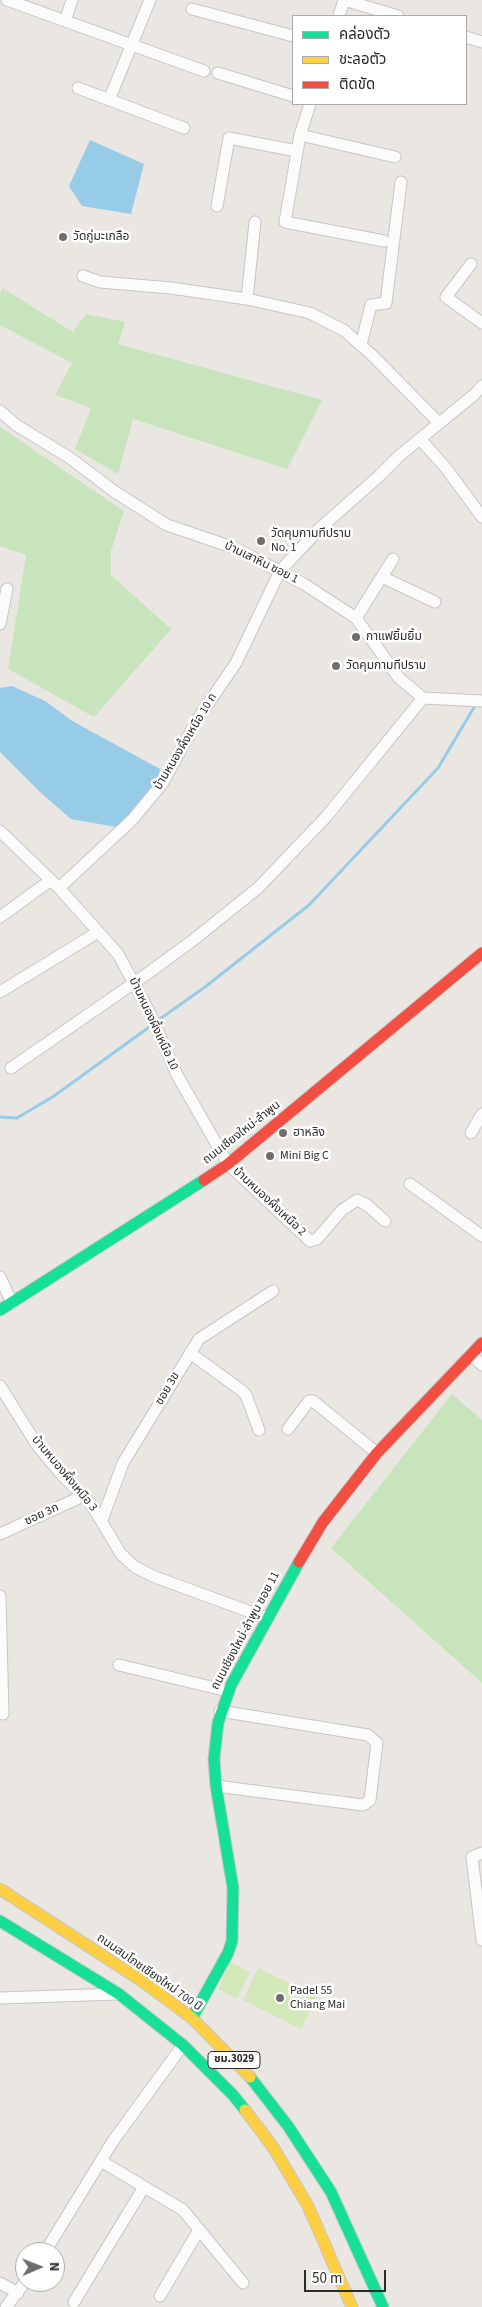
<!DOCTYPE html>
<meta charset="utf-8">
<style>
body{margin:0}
#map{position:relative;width:482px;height:2307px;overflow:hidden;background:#eae7e2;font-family:"Source Sans 3","Noto Sans Thai",sans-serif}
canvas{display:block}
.legend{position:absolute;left:292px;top:15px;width:175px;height:90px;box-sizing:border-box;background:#fff;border:1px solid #aaa;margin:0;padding:6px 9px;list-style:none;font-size:15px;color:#2b2b2b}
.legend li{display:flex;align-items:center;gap:10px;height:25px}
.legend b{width:25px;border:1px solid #aaa}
.north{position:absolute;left:15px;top:2242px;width:50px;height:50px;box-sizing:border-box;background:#fff;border:1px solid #aaa;border-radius:50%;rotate:89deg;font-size:14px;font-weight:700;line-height:20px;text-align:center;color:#2b2b2b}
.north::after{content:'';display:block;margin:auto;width:18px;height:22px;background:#6e6d6b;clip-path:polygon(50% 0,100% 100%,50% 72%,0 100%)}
.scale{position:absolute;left:304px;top:2270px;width:82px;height:22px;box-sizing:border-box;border:2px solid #2b2b2b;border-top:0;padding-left:6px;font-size:15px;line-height:18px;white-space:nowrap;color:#2b2b2b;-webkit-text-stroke:4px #fff;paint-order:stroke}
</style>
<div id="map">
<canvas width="482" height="2307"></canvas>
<ul class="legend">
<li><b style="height:6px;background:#16e098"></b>คล่องตัว</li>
<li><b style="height:6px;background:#ffcf43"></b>ชะลอตัว</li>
<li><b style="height:6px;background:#f24e42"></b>ติดขัด</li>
</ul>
<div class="north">N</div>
<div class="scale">50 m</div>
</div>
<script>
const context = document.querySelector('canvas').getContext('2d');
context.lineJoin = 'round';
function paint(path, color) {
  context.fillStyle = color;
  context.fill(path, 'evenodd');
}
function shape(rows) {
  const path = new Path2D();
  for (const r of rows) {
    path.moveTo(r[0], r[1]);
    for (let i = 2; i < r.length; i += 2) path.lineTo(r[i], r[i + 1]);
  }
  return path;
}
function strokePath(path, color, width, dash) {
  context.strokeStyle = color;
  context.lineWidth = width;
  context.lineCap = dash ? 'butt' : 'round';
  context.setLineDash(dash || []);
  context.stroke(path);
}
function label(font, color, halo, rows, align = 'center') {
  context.font = font + ' "Source Sans 3","Noto Sans Thai",sans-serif';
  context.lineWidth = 5;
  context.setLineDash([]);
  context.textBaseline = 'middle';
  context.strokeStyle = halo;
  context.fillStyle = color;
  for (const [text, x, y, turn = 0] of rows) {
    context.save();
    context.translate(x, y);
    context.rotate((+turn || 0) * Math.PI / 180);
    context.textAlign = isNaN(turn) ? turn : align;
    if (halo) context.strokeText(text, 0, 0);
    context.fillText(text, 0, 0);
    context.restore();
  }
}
paint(shape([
 [2,288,73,332,86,314,125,322,118,344,322,400,287,469,133,419,118,474,75,449,91,408,55,395,72,363,0,325,0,294],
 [0,427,124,511,111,551,111,575,171,629,94,717,8,669,26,555,0,546],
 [452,1394,482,1420,482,1683,331,1548]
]), '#c8e4bc');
paint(shape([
 [230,1962,250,1972,237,1999,218,1989],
 [258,1968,317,1997,301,2029,243,2000]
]), '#d2e8b9');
paint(shape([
 [90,140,144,164,131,214,82,206,69,186],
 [12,686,45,701,74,722,160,769,158,785,116,827,71,819,40,792,0,752,0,688]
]), '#97cce8');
strokePath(shape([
 [157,1021,205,987,309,905,438,768,476,704],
 [0,1117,17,1118,54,1096,152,1025]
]), '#97cce8', 3);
const street = shape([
 [7,0,204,71],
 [344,0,398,16],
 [192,9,293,36],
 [339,16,344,0],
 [65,21,72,0],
 [466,37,482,42],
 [218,73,293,96],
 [78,88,184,128],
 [109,100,150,0],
 [310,104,300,135,285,222,384,241],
 [300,135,395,157],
 [217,206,229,138,297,151],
 [471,264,446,297,482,323],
 [83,276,100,282,171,288,247,299,310,313,345,331,374,357,439,423],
 [247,299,255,222],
 [361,345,371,305,386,303,401,182],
 [0,411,16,425,70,458,115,492,167,525,235,548,304,584,356,618,399,678,423,698,482,701],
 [420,439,446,468,482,517],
 [382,577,435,602],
 [356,618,393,559],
 [0,624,7,589],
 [0,831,59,888,118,954,151,1015,177,1075,228,1164,310,1241,317,1239,342,1210,357,1200,367,1205,385,1221],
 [59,888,132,820,162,784,197,720,236,663,280,571,319,529,378,477,399,456,475,394,482,386],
 [0,917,51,880],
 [0,992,98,932],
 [11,1068,144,976,192,941,258,888,326,817,423,698],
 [471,1133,482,1114],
 [410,1184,482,1236],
 [0,1277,12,1303],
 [190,1353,241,1390,246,1395,259,1430],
 [471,1355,482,1365],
 [0,1386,37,1445,61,1474,91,1504,121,1554,135,1567,155,1577,267,1618],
 [288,1429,309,1401,313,1401,377,1453],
 [102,1520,123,1463,199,1339,273,1291],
 [0,1534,83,1496],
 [0,1596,3,1714],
 [119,1665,228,1691],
 [216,1786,363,1805,370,1800,377,1743,368,1735,220,1711],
 [482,1853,472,1857,482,1940],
 [0,1998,118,1994],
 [101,2161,183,2210,243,2283],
 [45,2252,113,2141,183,2045],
 [0,2283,18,2293],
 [160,2296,199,2230],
 [74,2302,144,2187],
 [6,2307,25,2282]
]);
const fast = shape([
 [0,1310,204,1180],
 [0,1921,119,1994,183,2045,233,2095,245,2110],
 [192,2018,228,1953,232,1941,233,1888,216,1786,214,1759,218,1723,231,1685,299,1562],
 [250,2077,288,2126,331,2192,383,2307]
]);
const slow = shape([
 [0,1889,142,1981,192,2018,250,2077],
 [245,2110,273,2147,308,2206,352,2307]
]);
const jam = shape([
 [204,1180,228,1164,482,953],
 [299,1562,323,1522,377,1453,482,1343]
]);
strokePath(street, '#c7c6c6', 13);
strokePath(fast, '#c7c6c6', 13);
strokePath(slow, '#c7c6c6', 13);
strokePath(jam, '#c7c6c6', 13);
strokePath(street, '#fcfbfb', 11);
strokePath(fast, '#16e098', 11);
strokePath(slow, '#ffcf43', 11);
strokePath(jam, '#f24e42', 11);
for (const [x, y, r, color] of [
 [63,237,5,"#6e6d6b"],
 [261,541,5,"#6e6d6b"],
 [356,637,5,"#6e6d6b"],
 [336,666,5,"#6e6d6b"],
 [283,1133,5,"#6e6d6b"],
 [270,1156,5,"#6e6d6b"],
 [280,1998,5,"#6e6d6b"]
]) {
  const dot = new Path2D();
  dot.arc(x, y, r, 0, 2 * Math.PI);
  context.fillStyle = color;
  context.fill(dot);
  strokePath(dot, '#fff', 2);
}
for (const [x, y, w] of [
 [234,2060,52]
]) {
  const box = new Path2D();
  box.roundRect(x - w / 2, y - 8.5, w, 17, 4);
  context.fillStyle = '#fff';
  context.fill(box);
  strokePath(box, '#2b2b2b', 1);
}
label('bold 11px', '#2b2b2b', null, [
 ["ชม.3029",234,2060]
]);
label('12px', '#2b2b2b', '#fff', [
 ["วัดกู่มะเกลือ",73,237],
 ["วัดคุมกามทีปราม",271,534],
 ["No. 1",271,548],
 ["กาแฟยิ้มยิ้ม",366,637],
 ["วัดคุมกามทีปราม",346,666],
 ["ฮาหลิง",293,1133],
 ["Mini Big C",280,1156],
 ["Padel 55",290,1991],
 ["Chiang Mai",290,2005]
], 'left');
label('12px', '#2b2b2b', '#fff', [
 ["บ้านเสาหิน ซอย 1",261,563,26],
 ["บ้านหนองผึ้งเหนือ 10 ก",186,742,-59],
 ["บ้านหนองผึ้งเหนือ 10",153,1024,65],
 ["ถนนเชียงใหม่-ลำพูน",242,1133,-38],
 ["บ้านหนองผึ้งเหนือ 2",269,1202,43],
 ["ซอย 3ข",168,1389,-60],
 ["บ้านหนองผึ้งเหนือ 3",64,1474,50],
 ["ซอย 3ก",42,1515,-25],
 ["ถนนเชียงใหม่-ลำพูน ซอย 11",246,1631,-62],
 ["ถนนสมโภชเชียงใหม่ 700 ปี",149,1973,35]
]);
</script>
